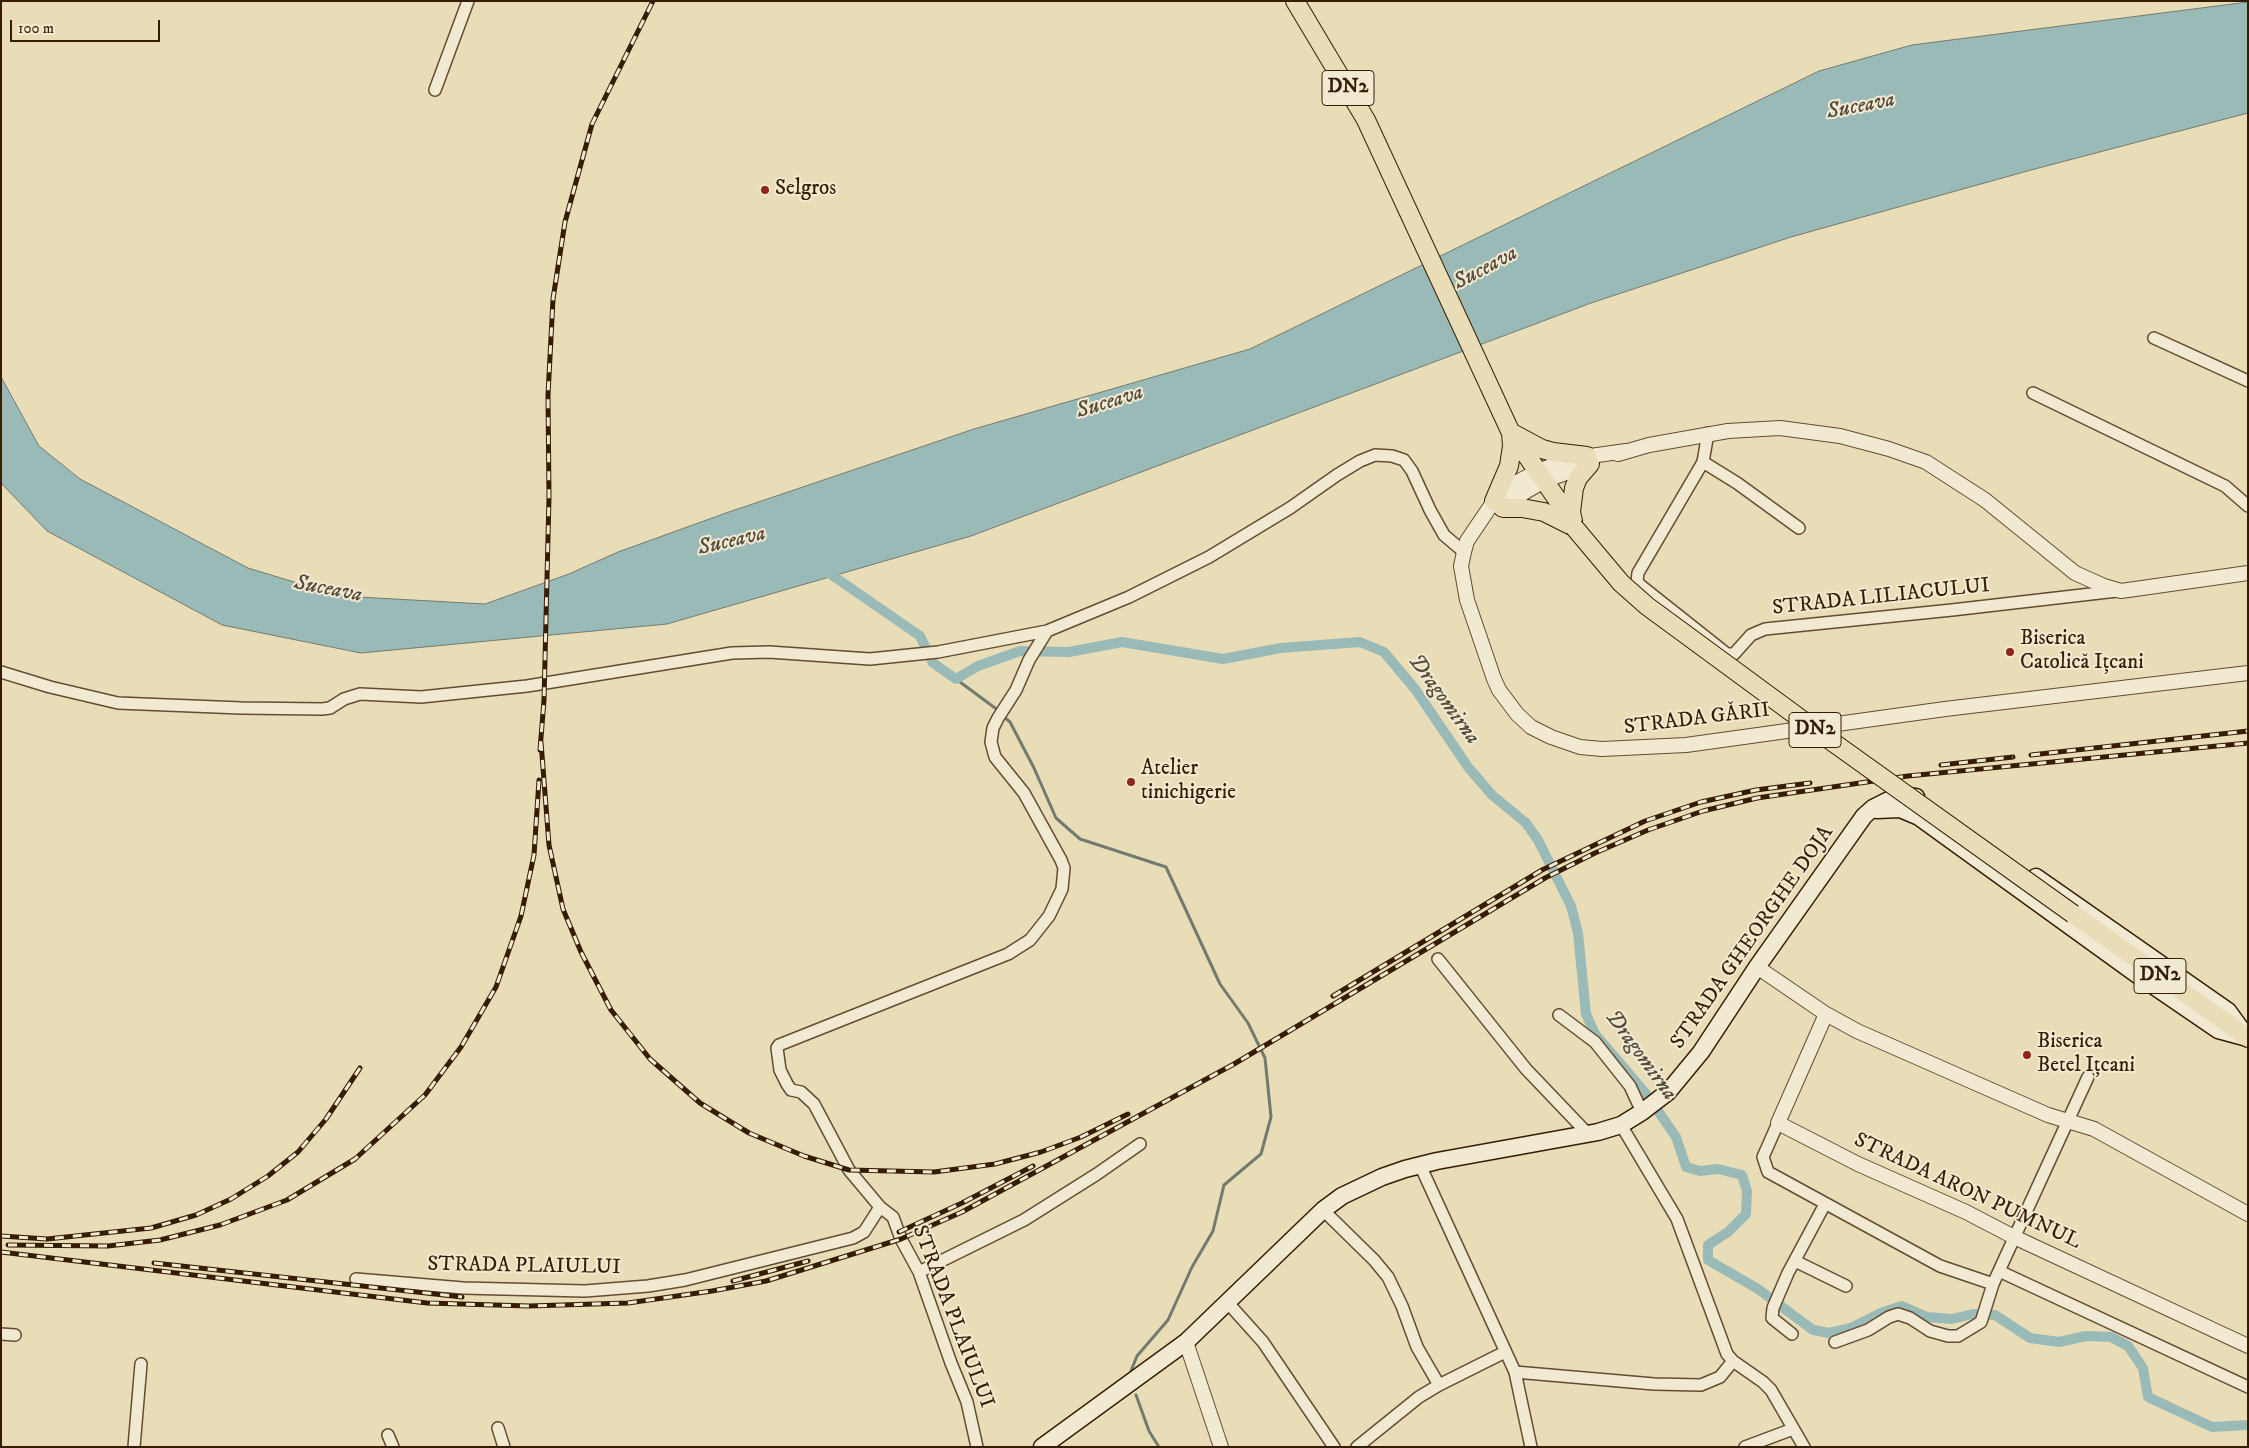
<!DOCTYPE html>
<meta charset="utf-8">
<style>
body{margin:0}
#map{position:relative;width:2249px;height:1448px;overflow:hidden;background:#e9ddb8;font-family:"IM FELL DW Pica",serif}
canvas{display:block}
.frame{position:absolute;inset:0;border:2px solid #361c02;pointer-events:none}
.scale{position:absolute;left:10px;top:20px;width:150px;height:22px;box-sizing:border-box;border:2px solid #361c02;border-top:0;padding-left:6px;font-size:15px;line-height:18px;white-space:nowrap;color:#361c02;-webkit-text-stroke:4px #f1e9d1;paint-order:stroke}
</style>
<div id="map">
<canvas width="2249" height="1448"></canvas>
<div class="frame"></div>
<div class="scale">100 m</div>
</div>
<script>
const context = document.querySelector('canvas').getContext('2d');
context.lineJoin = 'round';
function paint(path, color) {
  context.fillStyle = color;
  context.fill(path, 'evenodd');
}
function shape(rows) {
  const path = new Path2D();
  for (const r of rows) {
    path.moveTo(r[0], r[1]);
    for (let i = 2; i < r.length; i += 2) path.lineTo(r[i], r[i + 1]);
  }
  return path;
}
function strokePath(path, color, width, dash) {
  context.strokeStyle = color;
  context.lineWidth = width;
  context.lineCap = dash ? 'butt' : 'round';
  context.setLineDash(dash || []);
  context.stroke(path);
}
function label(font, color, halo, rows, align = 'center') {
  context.font = font + ' "IM FELL DW Pica",serif';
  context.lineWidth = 4;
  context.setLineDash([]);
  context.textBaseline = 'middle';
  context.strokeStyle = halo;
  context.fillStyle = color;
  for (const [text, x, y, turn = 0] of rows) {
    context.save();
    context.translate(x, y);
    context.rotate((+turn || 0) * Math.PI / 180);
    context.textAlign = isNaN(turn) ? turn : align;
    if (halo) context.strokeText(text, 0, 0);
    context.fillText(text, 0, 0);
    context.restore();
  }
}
const water = shape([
 [2248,2,2248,113,2031,170,1791,237,1591,303,971,536,667,624,361,653,222,625,47,531,1,483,1,377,39,446,80,479,248,568,340,596,485,604,569,574,618,552,726,513,974,429,1250,349,1819,71,1912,45,2248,2]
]);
paint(water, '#9abab7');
strokePath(water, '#727b6f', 1);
strokePath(shape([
 [956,679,999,711],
 [1003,716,1010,722,1034,768,1056,818,1080,839,1166,867,1220,984,1248,1023,1265,1058,1271,1117,1261,1154,1224,1185,1213,1231,1192,1267,1168,1320,1137,1356,1131,1371],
 [1136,1395,1149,1431,1159,1447]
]), '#727b6f', 3);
strokePath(shape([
 [823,569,920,636,933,663,956,679,978,666,1020,651,1069,652,1122,642,1223,659,1281,648,1360,642,1384,652,1415,689,1468,767,1492,795,1526,823,1538,840,1571,906,1578,933,1586,1014,1595,1034,1647,1095,1676,1137,1686,1167,1700,1171,1718,1169,1742,1175,1747,1191,1746,1214,1728,1232,1708,1245,1708,1260,1758,1289,1813,1330,1829,1333,1851,1328,1883,1312,1902,1306,1927,1317,1952,1319,1973,1314,1995,1315,2030,1338,2059,1342,2086,1336,2111,1337,2128,1346,2143,1368,2148,1397,2212,1427,2248,1425]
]), '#9abab7', 10);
const minor = shape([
 [435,90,468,1],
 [2154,338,2248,381],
 [2033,393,2225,486,2248,506],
 [1708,433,1703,462,1638,573,1637,581,1640,585,1727,654,1734,654,1751,635,1765,629,1952,610,2117,591],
 [1703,462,1737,483,1799,528],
 [1,672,50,687,118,703,241,708,322,709,330,708,344,699,360,694,421,697,527,686,732,653,769,652,870,659,938,652,1047,631,1129,597,1209,557,1290,508,1337,475,1360,461,1375,455,1392,456,1404,460,1412,471,1430,510,1444,535,1464,552],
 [1438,959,1526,1069,1588,1134],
 [1559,1015,1595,1042,1630,1086,1642,1112],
 [1778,1123,1763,1157,1768,1172,1940,1266,1993,1284],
 [1621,1125,1677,1219,1727,1354,1733,1361,1763,1382,1771,1390,1804,1447],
 [1420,1165,1515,1372,1531,1447],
 [1323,1210,1374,1260,1388,1277,1402,1306,1417,1347,1439,1385],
 [1795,1261,1846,1286],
 [1999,1271,2248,1387],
 [919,1272,1024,1220,1097,1174,1140,1144],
 [356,1279,463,1288,585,1291,648,1286,685,1280,853,1238,864,1232,880,1207],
 [1228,1303,1263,1342,1334,1447],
 [1,1334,15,1335],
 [1792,1334,1772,1318,1773,1308,1788,1273,1825,1204],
 [1835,1342,1868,1330,1889,1317,1898,1314,1910,1318,1930,1331,1948,1336,1958,1336,1981,1322,1993,1284,2088,1077],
 [1515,1372,1654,1384,1701,1385,1720,1377,1733,1361],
 [498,1428,504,1447],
 [388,1435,393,1447],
 [134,1447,141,1364],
 [977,1447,967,1402,951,1363,919,1272,901,1239,893,1217,880,1207,849,1170,814,1104,801,1092,791,1090,787,1084,780,1070,777,1048,779,1045,1008,954,1030,940,1049,916,1062,889,1064,868,1061,860,1024,793,995,757,991,742,993,728,998,718,1016,690,1029,660,1047,631],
 [1357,1447,1419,1397,1439,1385,1505,1352],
 [1745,1447,1793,1429]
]);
const tertiary = shape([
 [1626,451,1569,459,1538,471,1519,481,1494,501,1467,541,1464,552,1461,566,1467,600,1494,679,1499,690,1517,714,1531,727,1551,737,1580,747,1602,749,1686,745,1945,709,2248,673],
 [1618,454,1649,445,1728,431,1780,428,1840,436,1889,449,1926,462,1985,500,2075,573,2104,586,2121,591,2248,573],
 [1501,509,1525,492,1544,481,1591,464],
 [1757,967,1826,1014,1857,1031,2048,1115,2094,1129,2248,1214],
 [1826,1014,1778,1123,1858,1164,1966,1212,2014,1237,2248,1346],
 [1186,1342,1221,1447]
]);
const secondary = shape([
 [1877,810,1900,809,1919,817,2139,976,2218,1030,2244,1037],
 [2036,877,2228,1011,2244,1033],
 [1042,1447,1186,1342,1323,1210,1342,1196,1382,1177,1405,1169,1437,1161,1598,1132,1621,1125,1642,1112,1668,1092,1701,1052,1757,967,1864,816,1873,808,1889,800,1903,796,1916,797]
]);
const primary = shape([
 [1295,1,1366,120,1511,433,1564,509,1574,527],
 [1514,434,1542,449,1553,452,1587,456],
 [1494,501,1509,466,1512,446,1511,433],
 [1503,508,1522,508,1544,512,1574,527],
 [1573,521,1571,512,1574,488,1578,478,1590,464],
 [2073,914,2248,1038]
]);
strokePath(minor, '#634c30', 14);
strokePath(tertiary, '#634c30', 16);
strokePath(secondary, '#361c02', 19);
strokePath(primary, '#361c02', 20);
strokePath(minor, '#f1e9d1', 11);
strokePath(tertiary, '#f1e9d1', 14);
strokePath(secondary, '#f1e9d1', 16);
strokePath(primary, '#e9ddb8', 18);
const rail = shape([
 [541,742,549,845,563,909,581,952,611,1010,650,1059,700,1103,749,1133,804,1156,849,1170,934,1172,995,1164,1041,1152,1081,1137,1128,1114],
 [540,750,544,700,549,497,548,395,553,299,565,222,592,124,653,1],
 [2031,755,2248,731],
 [1941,765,2013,757],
 [1333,996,1542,870,1645,821,1701,802,1756,790,1810,783],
 [899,1232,962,1203,1033,1166],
 [1,1236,47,1239,151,1228,196,1215,231,1199,268,1176,298,1152,326,1119,360,1068],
 [8,1245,108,1246,160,1240,220,1225,287,1200,355,1159,425,1095,461,1047,496,987,521,916,534,855,539,780],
 [1,1252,427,1303,529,1306,628,1303,712,1291,766,1281,901,1239,962,1212,1234,1064,1545,878,1595,853,1648,830,1703,811,1757,798,1908,776,2248,743],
 [154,1263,462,1297],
 [733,1281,808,1261]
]);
strokePath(rail, '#361c02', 5);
strokePath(rail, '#f1e9d1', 3, [9]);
const primaryBridge = shape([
 [1574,527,1621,583,1647,606,1813,728,2073,914]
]);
strokePath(primaryBridge, '#361c02', 20, []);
strokePath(primaryBridge, '#e9ddb8', 18);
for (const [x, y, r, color] of [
 [765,190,5,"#8f2418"],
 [2010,652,5,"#8f2418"],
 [1131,782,5,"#8f2418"],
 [2027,1055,5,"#8f2418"]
]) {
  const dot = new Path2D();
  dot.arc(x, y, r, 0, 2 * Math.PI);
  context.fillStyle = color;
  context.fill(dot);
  strokePath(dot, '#f1e9d1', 2);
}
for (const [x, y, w] of [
 [1348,88,52],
 [1815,730,52],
 [2160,976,52]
]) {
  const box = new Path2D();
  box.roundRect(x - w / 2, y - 17.5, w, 35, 4);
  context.fillStyle = '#f1e9d1';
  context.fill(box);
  strokePath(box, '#361c02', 1);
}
label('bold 20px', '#361c02', null, [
 ["DN2",1348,88],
 ["DN2",1815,730],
 ["DN2",2160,976]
]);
label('21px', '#361c02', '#f1e9d1', [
 ["Selgros",775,190],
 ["Biserica",2020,640],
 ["Catolică Ițcani",2020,664],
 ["Atelier",1141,770],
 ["tinichigerie",1141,794],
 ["Biserica",2037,1043],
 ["Betel Iţcani",2037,1067]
], 'left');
label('21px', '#361c02', '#f1e9d1', [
 ["STRADA LILIACULUI",1881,598,-6],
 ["STRADA GĂRII",1697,720,-7],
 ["STRADA GHEORGHE DOJA",1753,938,-55],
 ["STRADA ARON PUMNUL",1967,1192,25],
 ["STRADA PLAIULUI",524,1267,1],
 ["STRADA PLAIULUI",952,1317,69]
]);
label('italic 22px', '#544b38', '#f1e9d1', [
 ["Suceava",1861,107,-11],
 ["Suceava",1486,269,-28],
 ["Suceava",1110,403,-17],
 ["Suceava",732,542,-13],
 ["Suceava",328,590,11],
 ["Dragomirna",1443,700,54],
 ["Dragomirna",1640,1056,54]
]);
</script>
